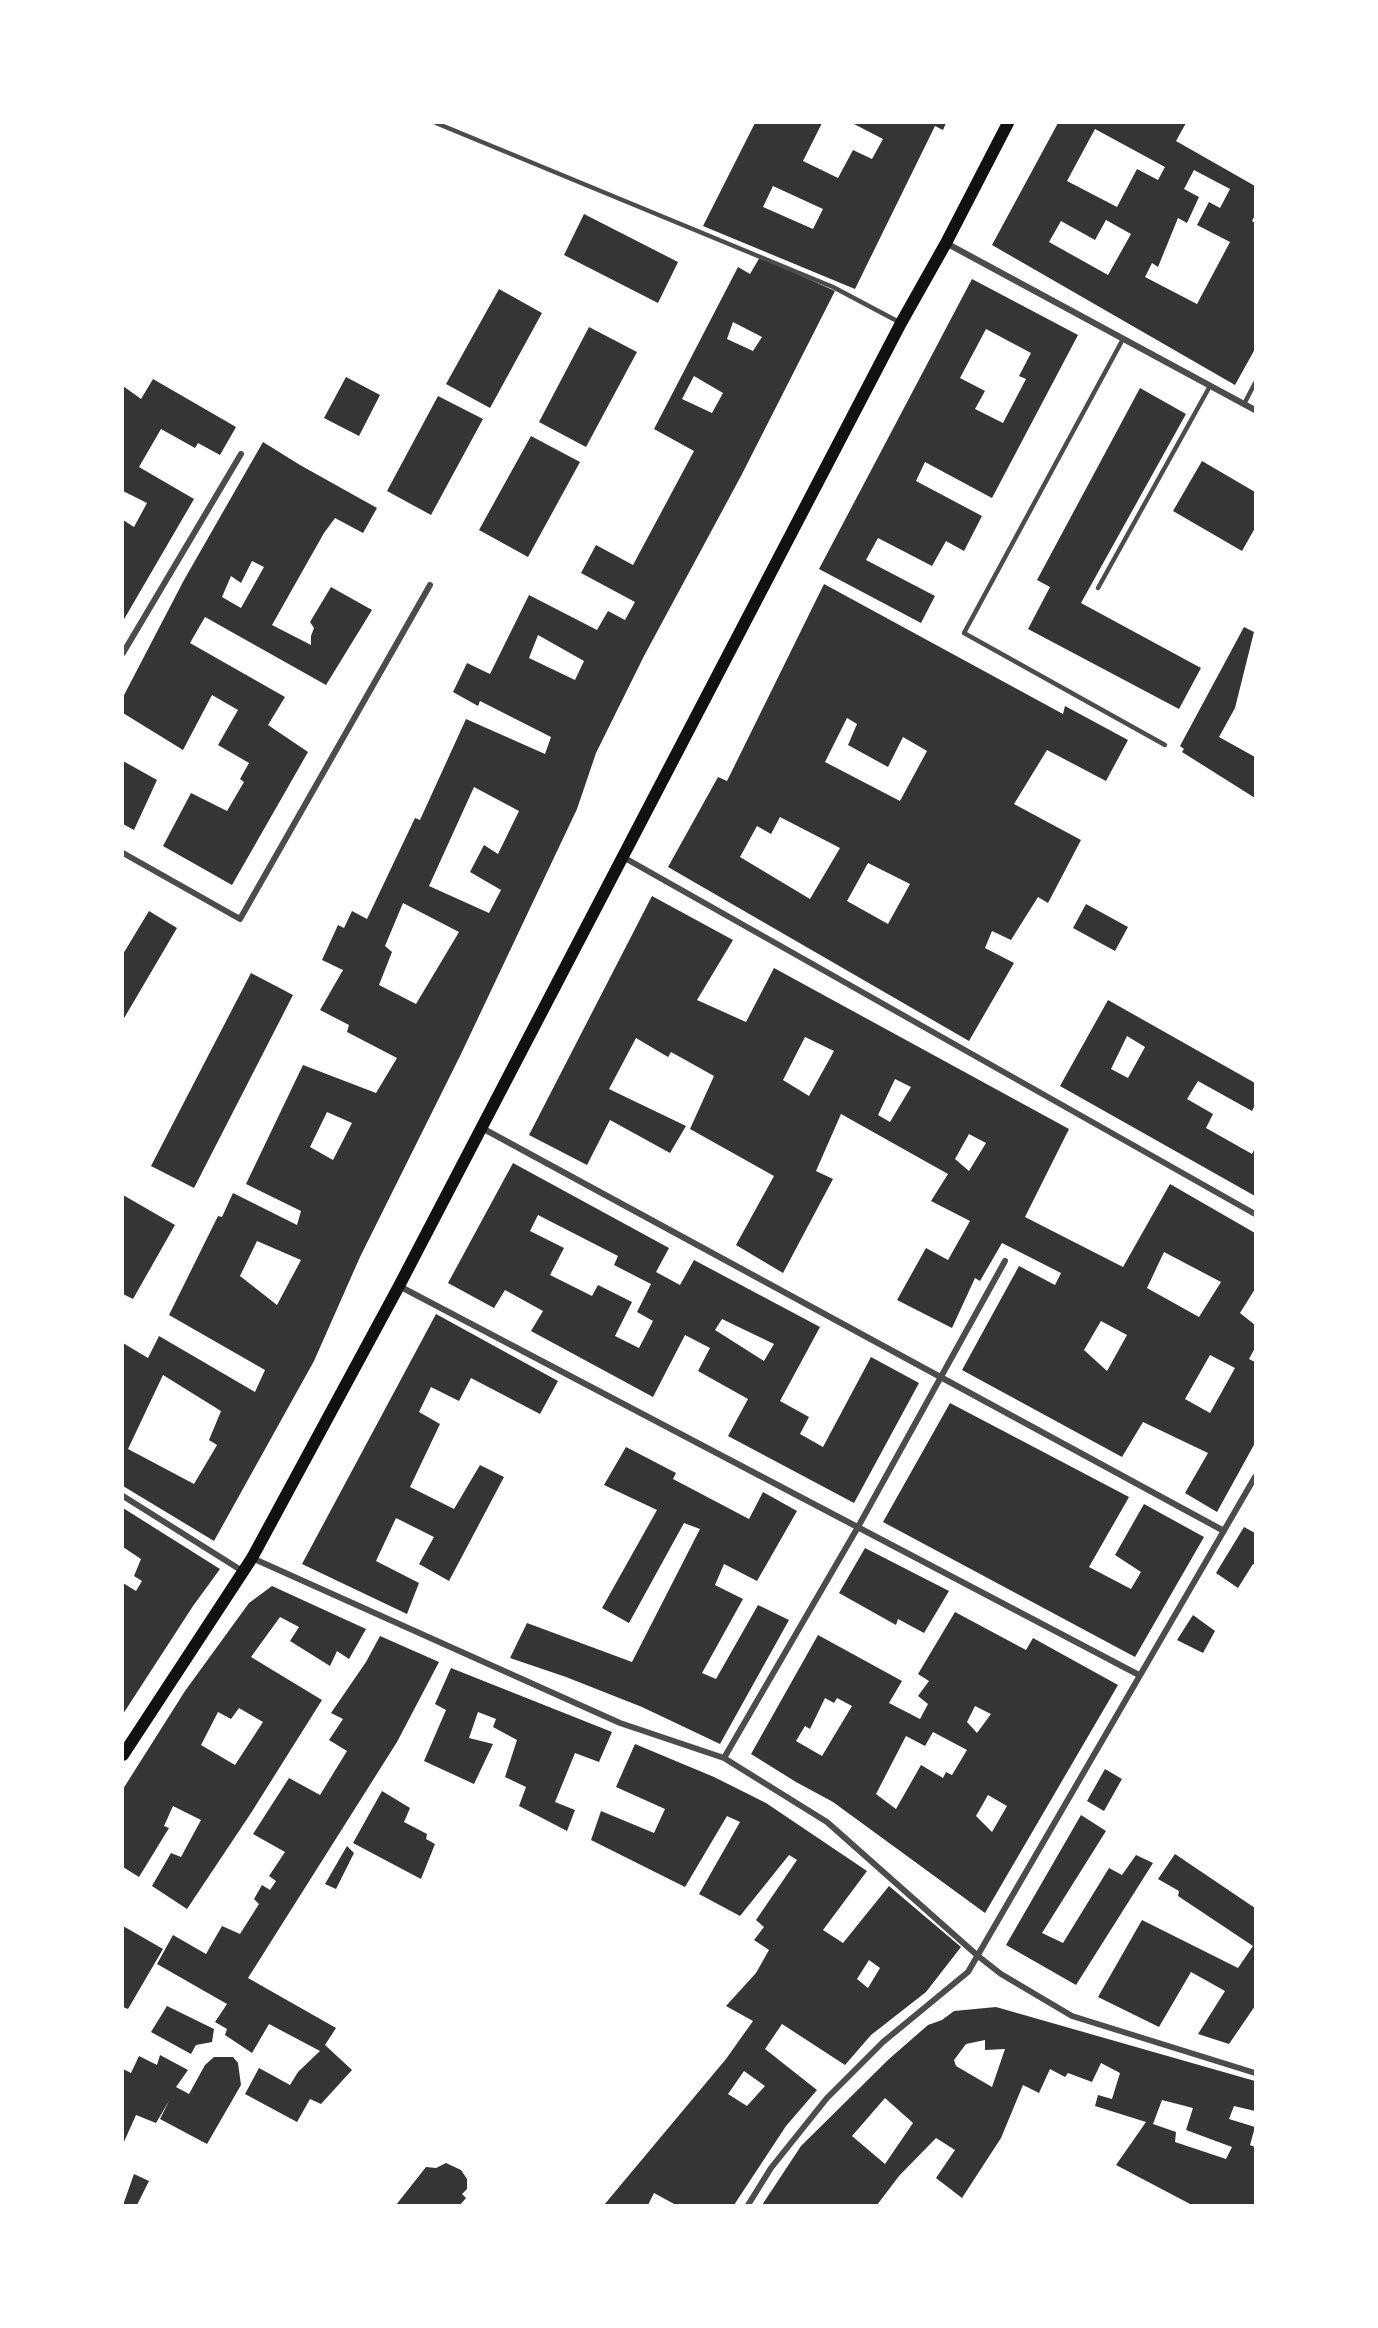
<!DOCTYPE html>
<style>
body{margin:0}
#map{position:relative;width:1378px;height:2328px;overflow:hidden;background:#fff;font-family:"Fira Sans",sans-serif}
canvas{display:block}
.frame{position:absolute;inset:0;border:124px solid #fff;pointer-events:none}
</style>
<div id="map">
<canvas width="1378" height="2328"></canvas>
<div class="frame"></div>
</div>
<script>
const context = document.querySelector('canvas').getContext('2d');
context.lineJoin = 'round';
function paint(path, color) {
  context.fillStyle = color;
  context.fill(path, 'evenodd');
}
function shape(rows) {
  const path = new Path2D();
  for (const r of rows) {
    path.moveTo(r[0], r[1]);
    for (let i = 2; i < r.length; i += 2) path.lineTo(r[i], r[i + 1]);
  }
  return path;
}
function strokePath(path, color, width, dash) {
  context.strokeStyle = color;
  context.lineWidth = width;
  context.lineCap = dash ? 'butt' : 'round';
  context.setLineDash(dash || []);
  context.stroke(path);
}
paint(shape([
 [755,123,822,123,803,161,838,178,853,150,872,159,883,139,852,123,946,123,943,130,935,126,855,289,703,226],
 [773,186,823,209,813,229,763,207],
 [1058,123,1186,123,1176,141,1255,186,1255,215,1252,221,1255,223,1255,349,1235,385,992,245],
 [1095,129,1165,167,1158,180,1137,169,1117,207,1067,181],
 [1194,170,1230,189,1220,208,1209,202,1197,225,1230,242,1197,304,1145,277,1152,263,1158,267,1178,218,1187,223,1199,197,1184,189],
 [1106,220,1131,234,1108,275,1049,242,1061,221,1095,240],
 [584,214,678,262,658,303,564,255],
 [760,257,835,291,741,476,644,656,596,753,577,809,461,1054,360,1257,314,1361,214,1541,123,1486,123,1343,148,1358,159,1336,255,1392,265,1370,169,1315,218,1216,222,1217,233,1193,297,1225,301,1211,246,1184,303,1065,376,1093,397,1058,347,1032,349,1025,320,1010,343,970,322,960,338,925,344,928,352,911,367,919,415,818,420,820,466,719,545,754,551,737,480,701,478,706,453,692,467,663,490,674,529,595,597,630,608,611,625,620,635,602,581,573,596,545,633,565,694,451,654,429,738,267,750,274],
 [733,322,762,337,753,351,727,339],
 [694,376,723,393,712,413,682,399],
 [538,635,584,661,575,680,529,658],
 [474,787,519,811,498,854,484,845,470,872,501,890,489,913,429,886],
 [403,903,459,932,416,1004,379,985,392,952,385,946],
 [327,1112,352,1123,333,1160,310,1147],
 [257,1241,301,1260,277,1305,240,1276],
 [163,1375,221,1411,209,1440,217,1445,194,1484,128,1449],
 [972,279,1078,335,992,498,925,462,916,481,982,516,964,551,946,541,932,566,878,538,866,560,935,596,921,623,819,569],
 [986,329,1031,353,1019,376,1026,379,1003,423,975,409,985,391,960,378],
 [499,289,542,313,490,408,446,384],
 [589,327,637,352,586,447,539,422],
 [346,377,380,395,359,436,324,418],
 [153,379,236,427,220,455,198,443,195,448,161,429,139,467,194,499,123,621,123,520,134,527,147,503,123,491,123,386,141,399],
 [1140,388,1186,414,1081,603,1201,668,1179,709,1028,629,1050,587,1037,580],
 [438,396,483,419,431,515,387,491],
 [531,436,580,462,528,557,479,530],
 [263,442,300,465,377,508,363,533,335,518,324,533,272,625,311,645,311,636,314,628,310,622,331,587,372,610,326,685,205,617,190,643,285,697,268,725,308,752,232,885,163,846,191,793,227,811,244,782,240,779,249,763,218,745,238,710,212,695,183,750,123,713,123,697,184,580],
 [252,561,264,567,241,608,222,597,231,576,241,583],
 [1202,461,1255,492,1255,528,1242,551,1173,511],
 [824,584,1063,714,1065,706,1128,740,1106,781,1047,750,1014,804,1081,840,1048,903,1038,897,1011,940,992,931,985,948,1014,963,969,1041,668,867,718,777,727,781],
 [847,718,857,724,848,745,888,767,903,737,927,751,900,801,825,762],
 [780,817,840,848,810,899,740,857,757,826,771,834],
 [868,863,910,884,888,924,847,901],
 [1244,627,1254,632,1235,708,1219,737,1255,757,1255,798,1182,752,1184,749,1180,746],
 [123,761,157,780,134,830,123,824],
 [652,896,733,940,697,1000,746,1022,774,968,1069,1129,1025,1217,1123,1267,1170,1184,1255,1233,1255,1289,1240,1313,1255,1325,1255,1348,1249,1359,1255,1362,1255,1443,1217,1512,1185,1493,1208,1453,1143,1422,1122,1457,962,1370,1019,1266,1055,1285,1061,1273,1002,1243,980,1281,975,1278,952,1328,897,1300,926,1248,948,1260,970,1221,931,1201,948,1174,841,1114,816,1171,833,1179,783,1273,736,1245,774,1176,690,1129,714,1076,671,1052,668,1057,636,1038,609,1089,686,1126,670,1153,610,1120,587,1165,529,1135],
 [805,1037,834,1051,809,1096,783,1080],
 [895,1079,911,1087,890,1122,878,1115],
 [969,1134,986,1143,969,1171,955,1159],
 [1164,1252,1221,1282,1199,1317,1147,1288],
 [1101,1321,1127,1335,1107,1371,1084,1350],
 [1210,1355,1235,1368,1210,1413,1185,1399],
 [1086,904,1128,927,1115,951,1073,928],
 [149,911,177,928,123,1020,123,954],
 [251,973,293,995,194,1188,151,1166],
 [1108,1000,1255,1083,1255,1105,1252,1111,1198,1081,1187,1099,1213,1114,1206,1128,1252,1154,1255,1148,1255,1196,1060,1086],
 [1127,1036,1145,1047,1128,1078,1111,1069],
 [513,1163,669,1248,656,1272,680,1285,694,1260,820,1327,780,1401,809,1417,800,1434,823,1447,871,1357,919,1383,854,1503,728,1436,748,1399,698,1371,710,1348,685,1335,653,1397,531,1331,543,1311,505,1290,494,1308,448,1283],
 [538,1215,618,1256,614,1265,651,1284,637,1312,653,1321,639,1348,615,1336,632,1302,598,1285,592,1296,550,1275,564,1248,530,1231],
 [722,1319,774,1344,764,1361,715,1330],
 [123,1195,175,1225,133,1299,123,1294],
 [436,1314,558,1381,540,1414,471,1378,459,1401,431,1387,419,1412,440,1424,410,1487,454,1509,480,1465,504,1477,449,1581,419,1564,434,1537,396,1518,376,1561,419,1583,407,1614,302,1564],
 [950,1403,1129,1497,1089,1567,1131,1589,1141,1572,1115,1555,1144,1504,1204,1537,1135,1657,883,1522],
 [626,1447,676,1473,673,1479,749,1519,763,1492,797,1511,757,1581,724,1564,715,1585,743,1599,702,1673,716,1679,758,1605,789,1620,720,1744,642,1707,566,1677,510,1658,527,1623,632,1662,700,1529,684,1523,629,1623,602,1608,657,1510,604,1485],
 [123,1508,220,1569,193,1606,123,1714,123,1583,136,1591,142,1581,134,1576,141,1559,123,1547],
 [1244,1527,1255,1533,1255,1565,1253,1564,1238,1588,1216,1573],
 [865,1548,949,1591,924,1633,898,1619,896,1625,839,1593],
 [272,1586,366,1629,349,1659,337,1651,330,1666,290,1641,299,1627,280,1617,251,1657,322,1700,251,1813,187,1909,152,1886,171,1853,181,1857,201,1820,173,1806,164,1826,169,1828,139,1877,123,1867,123,1789,185,1691,249,1603],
 [239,1708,263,1722,235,1765,201,1745,218,1712,231,1719],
 [955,1612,1026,1650,1033,1638,1118,1685,985,1913,833,1802,796,1782,751,1754,818,1635,902,1681,889,1703,920,1719,928,1704,918,1696,929,1681,918,1674],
 [825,1698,834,1703,837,1698,852,1706,822,1756,796,1741,805,1726,810,1729],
 [975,1706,991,1714,977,1733,967,1722],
 [933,1732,967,1750,952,1775,946,1772,943,1778,921,1765,896,1809,876,1794,906,1736,925,1746],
 [988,1795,1007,1806,992,1832,976,1816],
 [1193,1615,1215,1631,1203,1653,1177,1640],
 [380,1636,439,1662,397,1742,248,1978,336,2028,325,2045,352,2070,321,2104,310,2099,297,2122,245,2094,259,2068,290,2085,298,2072,320,2051,269,2024,252,2053,225,2035,227,2029,215,2022,227,2004,157,1964,173,1935,206,1954,222,1926,240,1934,259,1904,254,1899,262,1885,270,1890,276,1881,269,1876,285,1852,253,1834,289,1778,320,1795,347,1751,329,1740,343,1719,331,1713,366,1662],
 [451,1668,612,1732,599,1762,575,1753,555,1802,575,1810,567,1831,519,1806,526,1787,505,1777,517,1740,493,1727,496,1719,478,1712,469,1738,493,1744,474,1784,424,1761,446,1710,435,1704],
 [635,1744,714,1777,766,1803,867,1871,823,1930,843,1943,889,1886,961,1947,926,1992,871,2035,845,2065,782,2024,765,2049,817,2090,786,2126,734,2205,676,2205,654,2193,648,2205,604,2205,726,2059,753,2021,726,2006,756,1973,769,1950,754,1940,764,1927,756,1920,797,1860,789,1855,740,1916,699,1894,740,1822,727,1816,685,1887,591,1840,601,1811,654,1833,665,1809,616,1787],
 [869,1960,880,1968,868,1988,857,1979],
 [744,2071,765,2086,747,2106,728,2094],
 [1105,1769,1122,1779,1104,1811,1087,1801],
 [382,1791,410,1808,404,1822,427,1834,426,1839,435,1844,421,1879,353,1843],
 [1081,1815,1106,1831,1042,1933,1063,1943,1109,1868,1122,1875,1136,1855,1153,1863,1076,1985,1006,1945],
 [347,1846,354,1853,336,1889,325,1884],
 [1175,1854,1255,1908,1255,2006,1229,2044,1198,2034,1225,1991,1191,1972,1159,2027,1098,1997,1142,1920,1238,1968,1253,1946,1178,1896,1179,1891,1158,1879],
 [123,1926,163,1949,128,2009,123,2007],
 [167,2006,214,2029,212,2042,196,2045,191,2054,151,2032],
 [996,2007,1255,2081,1255,2111,1234,2106,1229,2119,1255,2127,1250,2145,1255,2147,1255,2205,1192,2205,1116,2165,1146,2122,1095,2106,1098,2095,1112,2099,1120,2073,1101,2063,1092,2082,1068,2073,1065,2077,1050,2069,1039,2093,1023,2085,1001,2138,962,2198,936,2178,955,2150,936,2138,899,2176,877,2205,762,2205,801,2146,889,2059,928,2025,942,2020,954,2011],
 [985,2040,985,2050,1005,2049,992,2087,956,2066,954,2060,966,2044],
 [885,2098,913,2123,885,2164,852,2136],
 [1162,2100,1193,2108,1186,2130,1232,2147,1226,2159,1175,2142,1176,2132,1153,2124],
 [160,2055,188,2070,176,2087,189,2094,205,2065,214,2057,233,2057,238,2063,241,2085,207,2144,160,2119,169,2101,156,2123,136,2115,123,2144,123,2069,131,2073,139,2056,157,2065],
 [446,2163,461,2170,467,2179,467,2189,462,2194,466,2198,460,2205,396,2205,426,2167,436,2168],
 [134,2174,149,2181,137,2205,123,2205]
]), '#353535');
strokePath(shape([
 [436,123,833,287,899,322],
 [1123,339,964,633,1165,745],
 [1244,404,1255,383],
 [1098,588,1210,386]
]), '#4c4c4c', 4.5);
strokePath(shape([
 [946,243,1255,410],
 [123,653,241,454],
 [123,853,240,919,430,585],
 [623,857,1255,1214],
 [482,1128,1224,1531],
 [399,1286,1139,1675],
 [123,1496,244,1572],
 [252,1558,620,1723,724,1758,827,1822,978,1956,1001,1974,1072,2016,1255,2073],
 [724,1758,858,1527,1005,1261],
 [748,2205,771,2168,827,2098,883,2042,968,1972,1255,1477]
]), '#4c4c4c', 6);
strokePath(shape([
 [123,1755,252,1558,399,1286,901,323,946,243,1008,123]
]), '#111', 12);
</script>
